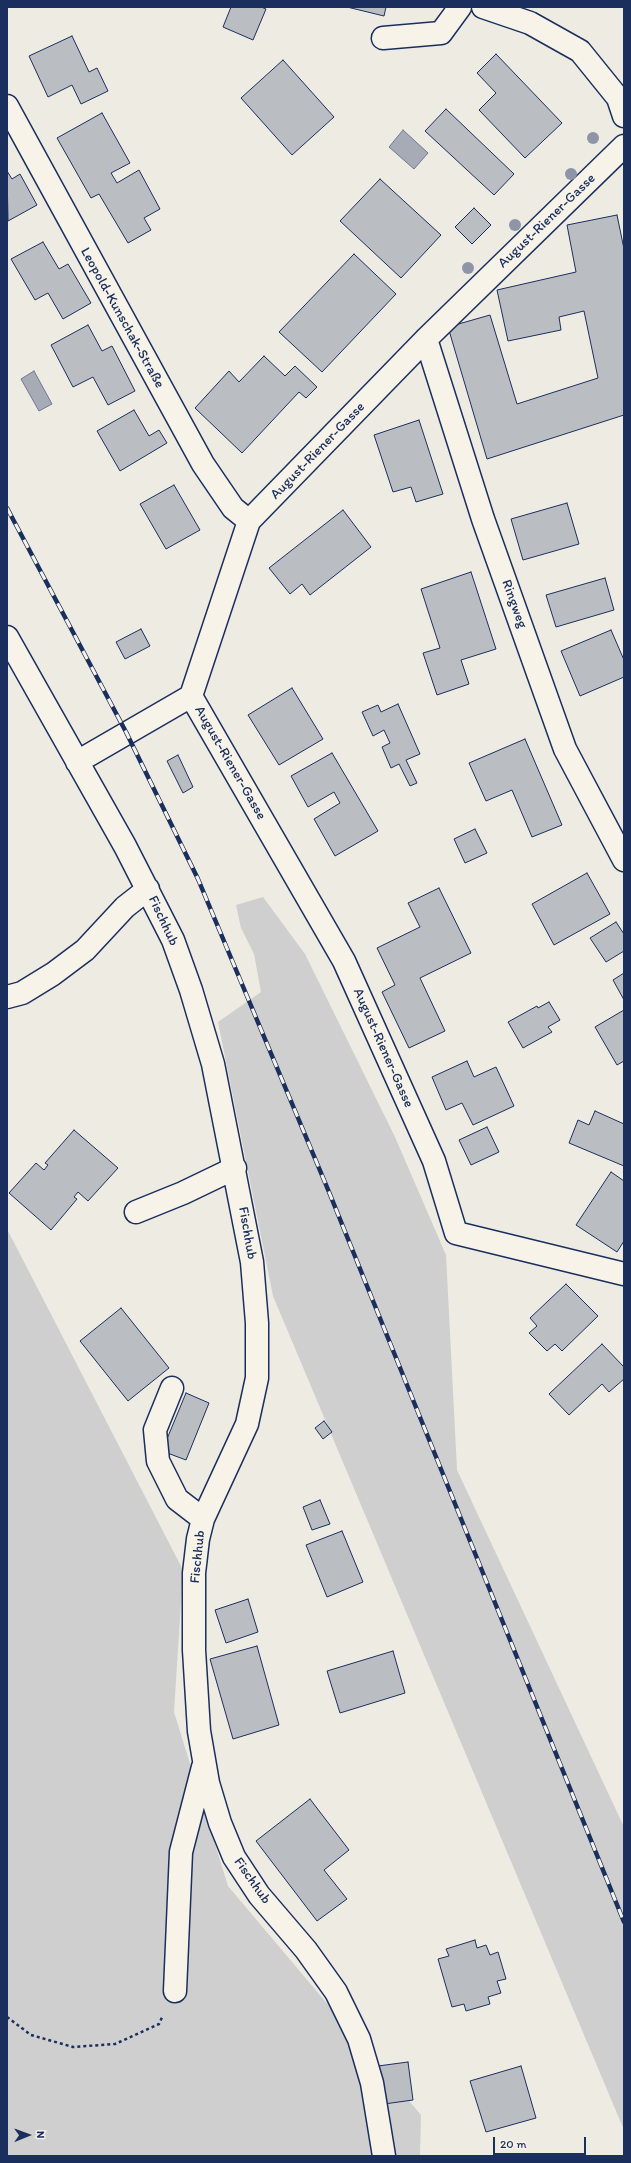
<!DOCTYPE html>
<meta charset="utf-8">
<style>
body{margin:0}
#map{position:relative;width:631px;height:2163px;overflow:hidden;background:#eeebe2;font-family:Itim,sans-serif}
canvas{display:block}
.frame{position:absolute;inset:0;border:8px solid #1b2f5e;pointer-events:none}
.north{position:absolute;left:8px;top:2115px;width:40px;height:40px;-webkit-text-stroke:3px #f7f3e8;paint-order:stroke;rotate:89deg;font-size:11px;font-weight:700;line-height:16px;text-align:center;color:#1b2f5e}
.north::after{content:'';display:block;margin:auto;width:14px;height:18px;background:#1b2f5e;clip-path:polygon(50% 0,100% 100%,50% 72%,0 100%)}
.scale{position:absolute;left:493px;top:2137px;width:93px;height:18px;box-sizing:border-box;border:2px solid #1b2f5e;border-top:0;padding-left:5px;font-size:12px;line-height:14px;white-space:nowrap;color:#1b2f5e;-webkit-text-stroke:3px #f7f3e8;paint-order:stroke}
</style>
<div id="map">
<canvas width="631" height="2163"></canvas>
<div class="frame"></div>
<div class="north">N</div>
<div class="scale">20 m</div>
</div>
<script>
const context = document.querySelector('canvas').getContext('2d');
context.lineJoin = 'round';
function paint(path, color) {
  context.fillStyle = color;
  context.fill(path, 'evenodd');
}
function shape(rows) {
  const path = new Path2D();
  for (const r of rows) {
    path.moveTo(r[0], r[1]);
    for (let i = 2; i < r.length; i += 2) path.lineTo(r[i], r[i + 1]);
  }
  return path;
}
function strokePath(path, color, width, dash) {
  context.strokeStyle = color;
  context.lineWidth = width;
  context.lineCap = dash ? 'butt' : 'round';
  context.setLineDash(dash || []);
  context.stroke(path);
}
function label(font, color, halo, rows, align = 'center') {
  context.font = font + ' Itim,sans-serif';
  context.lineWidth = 3;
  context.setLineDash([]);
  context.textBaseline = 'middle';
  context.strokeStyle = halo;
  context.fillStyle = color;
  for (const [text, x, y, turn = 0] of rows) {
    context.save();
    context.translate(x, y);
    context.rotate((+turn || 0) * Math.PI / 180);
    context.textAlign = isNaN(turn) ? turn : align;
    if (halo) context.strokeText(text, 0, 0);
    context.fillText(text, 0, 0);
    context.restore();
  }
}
paint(shape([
 [263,897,305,954,395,1137,446,1255,457,1470,624,1827,624,2130,273,1296,218,1022,261,992,254,954,241,928,236,905],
 [7,1229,183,1570,174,1712,228,1886,421,2115,420,2156,7,2156]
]), '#cfcfcf');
const water = shape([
 [403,130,428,153,414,169,389,147,403,130],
 [34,371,52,404,39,411,21,379,34,371]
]);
paint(water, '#a6abb5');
strokePath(water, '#6e7992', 1);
const building = shape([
 [231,7,261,7,266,9,253,40,223,27,231,7],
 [347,7,386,7,384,16,347,7],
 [72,36,89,72,97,68,108,91,81,104,72,85,48,97,29,56,72,36],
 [496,54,562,123,525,158,479,110,496,93,477,73,496,54],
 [283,60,334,117,292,155,241,98,283,60],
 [446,109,514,174,494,195,425,131,446,109],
 [102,113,130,163,111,173,117,183,139,170,160,209,144,218,151,230,128,243,99,194,91,198,57,138,102,113],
 [7,171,12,179,20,174,37,205,8,221,7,171],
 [380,179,441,235,401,278,340,221,380,179],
 [474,208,491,225,472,244,455,227,474,208],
 [617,215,624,249,624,415,487,459,448,327,490,315,517,404,598,378,584,311,559,317,561,330,508,341,497,290,576,272,567,225,617,215],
 [43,242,59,269,68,264,91,303,63,319,48,293,35,300,11,259,43,242],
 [354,254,396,294,322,372,279,332,354,254],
 [88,325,102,351,112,346,135,391,108,405,93,377,73,387,51,345,88,325],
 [264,356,285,376,295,366,317,387,306,398,299,392,242,453,195,408,229,371,239,382,264,356],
 [134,410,149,436,159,430,167,443,120,471,97,431,134,410],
 [419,420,443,494,416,502,411,487,393,492,374,435,419,420],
 [174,485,200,530,166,549,140,504,174,485],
 [567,503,579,544,523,560,511,519,567,503],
 [343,510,371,547,310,595,302,584,290,594,269,568,343,510],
 [471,572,496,649,461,660,469,684,437,695,423,653,440,648,421,589,471,572],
 [605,578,614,610,556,627,546,595,605,578],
 [141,629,150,646,125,659,116,642,141,629],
 [611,630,624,660,624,677,580,696,561,651,611,630],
 [292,688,323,739,279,765,248,715,292,688],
 [398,704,420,754,406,760,417,783,410,786,399,764,391,768,382,747,390,743,384,730,373,736,362,712,378,705,381,712,398,704],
 [525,739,562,825,532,837,512,790,486,801,469,763,525,739],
 [332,753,378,831,335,856,314,819,340,803,334,792,308,807,291,776,332,753],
 [178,755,193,787,183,793,167,761,178,755],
 [475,829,487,853,465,863,454,839,475,829],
 [587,873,610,914,554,945,532,904,587,873],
 [439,888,471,953,420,978,445,1031,409,1048,382,992,395,985,377,948,420,927,408,903,439,888],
 [616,922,624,934,624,951,606,962,590,938,616,922],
 [624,973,624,1000,613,980,624,973],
 [549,1002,560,1020,548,1027,552,1032,523,1048,508,1022,537,1006,538,1008,549,1002],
 [624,1010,624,1061,617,1065,595,1027,624,1010],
 [467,1061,474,1077,496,1067,514,1106,473,1125,462,1103,446,1110,432,1077,467,1061],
 [595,1111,624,1124,624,1166,569,1143,578,1120,589,1125,595,1111],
 [487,1127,499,1152,471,1165,459,1140,487,1127],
 [74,1130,118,1168,88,1201,78,1192,74,1197,77,1199,51,1230,9,1193,36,1163,44,1170,48,1165,45,1163,74,1130],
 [611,1172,624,1181,624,1241,617,1252,576,1225,611,1172],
 [566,1284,598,1316,562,1351,555,1344,547,1351,529,1333,537,1326,530,1318,566,1284],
 [121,1308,169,1368,128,1401,80,1341,121,1308],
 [602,1344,623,1366,624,1365,624,1379,609,1392,602,1384,569,1415,549,1394,602,1344],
 [186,1393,209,1403,186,1460,162,1451,186,1393],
 [324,1421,332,1432,323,1439,315,1428,324,1421],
 [320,1500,330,1524,312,1530,303,1507,320,1500],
 [342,1531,363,1582,327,1597,306,1545,342,1531],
 [248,1599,258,1632,226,1643,215,1610,248,1599],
 [257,1646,279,1725,233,1739,210,1659,257,1646],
 [393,1651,405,1693,340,1713,327,1671,393,1651],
 [310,1799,349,1850,324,1870,347,1899,317,1921,256,1841,310,1799],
 [475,1940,477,1948,486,1945,490,1955,498,1952,506,1979,497,1981,501,1993,488,1997,490,2004,466,2011,464,2004,452,2007,438,1959,449,1956,446,1949,475,1940],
 [408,2062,413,2100,384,2104,378,2066,408,2062],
 [521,2066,536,2118,486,2132,470,2081,521,2066]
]);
paint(building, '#babdc2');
strokePath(building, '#1b2f5e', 1);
const minor = shape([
 [483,7,530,23,580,51,618,98,624,116],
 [383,38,441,33,460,7],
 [7,106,203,464,233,508,249,521],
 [624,146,426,339,249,521,191,696,344,961,434,1161,456,1233,624,1274],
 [426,339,483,519,565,749,624,860],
 [7,637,125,846,173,940,191,990,213,1064,252,1262,257,1323,257,1378,247,1424,203,1519,198,1539,194,1573,194,1650,199,1731,208,1783,220,1823,234,1857,259,1895,306,1950,336,1992,359,2039,372,2083,384,2156],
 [77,762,191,696],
 [7,997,22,993,53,974,85,950,125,907,148,889],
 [136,1212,183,1193,235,1168],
 [172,1388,155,1430,158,1461,177,1499,203,1519],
 [175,1991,181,1852,203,1767]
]);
strokePath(minor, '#1b2f5e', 25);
strokePath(shape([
 [7,2017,31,2035,73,2047,115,2044,159,2024,163,2015]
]), '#1b2f5e', 2.5, [3, 3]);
strokePath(minor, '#f7f3e8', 22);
const rail = shape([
 [7,508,126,732,198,879,329,1192,624,1922]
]);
strokePath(rail, '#1b2f5e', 4.5);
strokePath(rail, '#f7f3e8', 3, [9]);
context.fillStyle = '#8e95a6';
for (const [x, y] of [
 [593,138],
 [571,174],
 [515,225],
 [468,268]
]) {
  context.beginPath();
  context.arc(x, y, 6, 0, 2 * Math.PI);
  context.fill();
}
label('14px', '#1b2f5e', '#f7f3e8', [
 ["August-Riener-Gasse",547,221,-44],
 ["Leopold-Kunschak-Straße",122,318,61],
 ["August-Riener-Gasse",318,451,-46],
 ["Ringweg",514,604,70],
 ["August-Riener-Gasse",230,763,60],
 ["Fischhub",163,921,65],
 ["August-Riener-Gasse",383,1048,66],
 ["Fischhub",247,1233,80],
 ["Fischhub",198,1557,-84],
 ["Fischhub",252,1881,55]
]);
</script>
